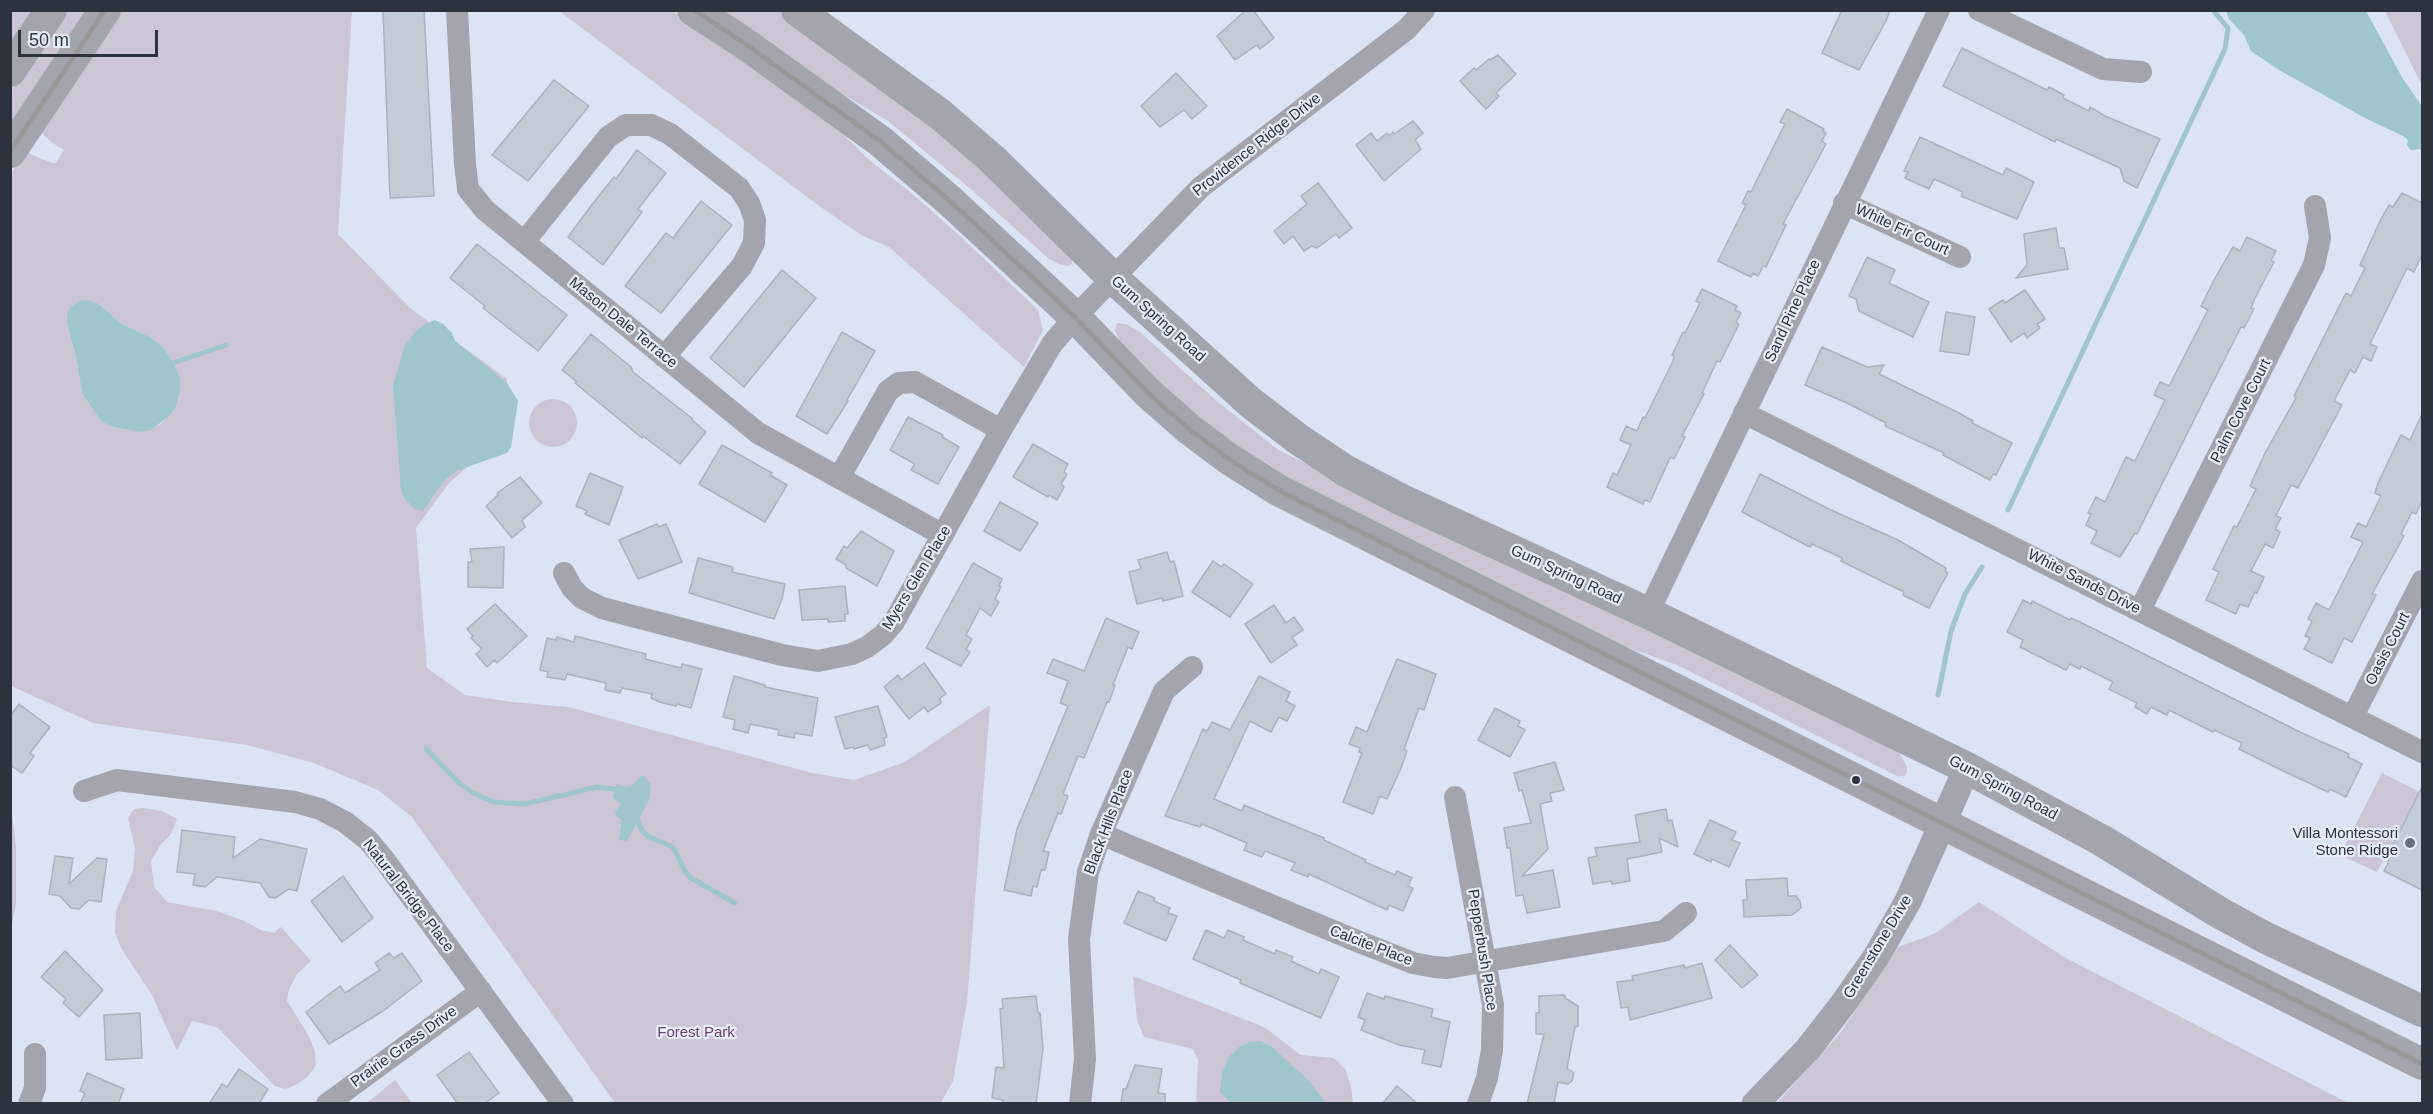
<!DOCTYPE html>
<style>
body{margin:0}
#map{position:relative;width:2433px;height:1114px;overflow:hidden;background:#dae4f4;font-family:Arial,sans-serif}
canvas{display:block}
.frame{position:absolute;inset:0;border:12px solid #2c323e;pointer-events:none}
.scale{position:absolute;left:18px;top:30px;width:140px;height:27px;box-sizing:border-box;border:3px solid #2c323e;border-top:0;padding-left:8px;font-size:18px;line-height:21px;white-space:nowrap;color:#2c323e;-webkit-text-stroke:4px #e6edf9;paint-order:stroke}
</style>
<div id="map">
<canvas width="2433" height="1114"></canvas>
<div class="frame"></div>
<div class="scale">50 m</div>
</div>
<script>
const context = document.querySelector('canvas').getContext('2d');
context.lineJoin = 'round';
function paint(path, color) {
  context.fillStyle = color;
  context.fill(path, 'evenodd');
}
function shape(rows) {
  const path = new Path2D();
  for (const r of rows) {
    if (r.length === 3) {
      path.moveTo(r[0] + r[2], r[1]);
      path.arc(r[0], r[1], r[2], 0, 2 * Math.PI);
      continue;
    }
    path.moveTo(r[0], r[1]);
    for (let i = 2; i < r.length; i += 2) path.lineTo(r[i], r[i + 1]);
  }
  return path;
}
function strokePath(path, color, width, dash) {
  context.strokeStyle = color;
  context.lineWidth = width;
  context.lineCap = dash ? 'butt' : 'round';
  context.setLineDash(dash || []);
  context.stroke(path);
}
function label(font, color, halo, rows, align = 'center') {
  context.font = font + ' Arial,sans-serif';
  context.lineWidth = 4.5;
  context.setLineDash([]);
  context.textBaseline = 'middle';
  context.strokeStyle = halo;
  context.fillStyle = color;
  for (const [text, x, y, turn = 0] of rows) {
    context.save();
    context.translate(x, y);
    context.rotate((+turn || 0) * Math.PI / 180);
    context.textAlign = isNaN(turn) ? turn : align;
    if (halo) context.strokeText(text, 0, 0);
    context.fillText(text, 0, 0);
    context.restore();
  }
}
paint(shape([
 [12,11,37,11,11,50,10,13],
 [65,11,92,11,11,133,11,91],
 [120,11,352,11,338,234,410,308,507,379,502,437,449,483,416,528,427,668,465,695,512,702,568,707,812,773,854,780,905,762,990,705,967,1002,953,1081,941,1103,615,1103,412,817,378,790,314,763,247,745,93,723,11,686,11,174,25,152,55,164,64,150,51,142,40,131],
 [99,304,122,324,150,337,164,348,174,363,180,378,180,392,176,407,160,425,140,432,113,427,82,393,76,357,67,325,67,314],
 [559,11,672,11,707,31,823,114,868,159,909,191,961,237,1038,310,1043,330,1024,367,889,247,861,235,815,203],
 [714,11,779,11,795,22,975,159,1072,259,1072,264,1067,266,1061,265,1049,259,972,190,888,121,812,76],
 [2385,11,2422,11,2422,86],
 [1117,323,1126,324,1140,332,1219,403,1280,451,1898,751,1907,767,1907,772,1904,776,1897,776,1677,665,1598,637,1293,484,1212,431,1126,353,1115,331],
 [553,423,24],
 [2382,773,2420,792,2377,872,2340,855],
 [11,807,16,846,16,905,11,928],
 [144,808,162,811,177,819,171,834,161,844,151,861,154,887,167,902,216,911,242,920,261,930,274,933,281,927,311,961,297,974,289,989,287,1001,309,1036,315,1052,316,1066,307,1077,294,1086,285,1089,275,1086,217,1027,192,1021,177,1051,152,995,121,948,115,933,116,911,133,871,135,848,128,818,134,809],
 [1979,902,2064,957,2348,1103,1776,1104,1841,1032,1898,947,1934,934],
 [1133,976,1264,1027,1301,1055,1334,1058,1345,1069,1351,1086,1353,1103,1196,1103,1198,1060,1193,1049,1144,1037,1137,1020],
 [395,1080,412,1103,367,1103]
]), '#cbc5d6');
paint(shape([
 [2226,11,2366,11,2403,79,2422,106,2422,149,2411,150,2407,145,2408,140,2403,136,2365,118,2279,70,2251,51,2244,35,2229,19],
 [87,300,99,304,122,324,150,337,164,348,174,363,180,378,180,392,176,407,168,417,151,430,140,432,113,427,101,421,82,393,76,357,67,324,67,314,70,308,79,301],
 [435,320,443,324,452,333,455,341,507,383,518,401,511,447,507,453,456,471,443,482,423,511,415,509,405,499,401,490,393,386,404,347,414,333,425,324],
 [641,776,644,776,651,785,649,800,627,841,619,840,622,820,616,816,615,812,621,804,613,798,614,791,617,784,626,787,631,786],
 [1260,1041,1271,1046,1308,1080,1326,1103,1231,1103,1220,1092,1222,1073,1229,1057,1239,1047,1249,1042]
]), '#9fc6cc');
strokePath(shape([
 [170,364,226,345],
 [2008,510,2225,49,2228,28,2213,10],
 [1938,695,1951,631,1965,594,1982,567],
 [426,749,459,783,473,793,494,802,525,804,597,787,613,789,621,793],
 [636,815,642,831,649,837,673,847,685,871,691,878,735,903]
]), '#9fc6cc', 5);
const building = shape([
 [383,10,424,10,434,196,390,198,383,10],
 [1246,10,1253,10,1274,38,1260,49,1257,45,1235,60,1217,36,1246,10],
 [1842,10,1890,10,1886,21,1859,70,1822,53,1842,10],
 [1962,48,2047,90,2049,87,2064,95,2063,98,2089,111,2090,107,2105,116,2160,139,2137,188,2124,181,2120,168,2056,139,2055,142,1943,86,1962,48],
 [1498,55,1516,74,1496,93,1499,96,1486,109,1460,81,1474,68,1476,70,1489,59,1490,60,1498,55],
 [1176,73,1207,106,1192,119,1184,110,1160,127,1141,106,1176,73],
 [554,80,589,106,528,181,492,155,554,80],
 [1787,109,1824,129,1823,131,1826,133,1822,141,1826,144,1783,224,1786,225,1766,267,1763,266,1758,276,1753,273,1751,277,1718,261,1746,205,1742,203,1748,191,1751,192,1785,124,1780,122,1787,109],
 [1413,121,1423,133,1415,140,1421,149,1384,181,1356,145,1371,133,1377,141,1387,133,1389,136,1393,132,1394,134,1413,121],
 [1920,137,2003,175,2006,168,2034,182,2017,219,1961,196,1963,192,1934,179,1929,189,1905,178,1908,172,1904,171,1920,137],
 [637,150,666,173,638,209,642,212,603,265,568,237,591,206,614,177,616,179,637,150],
 [1318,183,1352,228,1339,238,1336,234,1317,248,1312,246,1304,251,1293,236,1284,244,1274,231,1307,204,1301,196,1318,183],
 [2402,193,2422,203,2422,255,2414,272,2407,268,2370,344,2377,347,2371,361,2363,357,2355,373,2350,370,2334,401,2342,405,2298,488,2291,485,2276,516,2281,518,2275,529,2280,532,2273,548,2265,544,2251,571,2264,577,2257,593,2255,592,2248,607,2240,604,2236,614,2206,600,2219,572,2213,569,2234,526,2237,527,2256,489,2250,486,2265,453,2296,398,2294,396,2346,293,2351,296,2365,268,2360,265,2381,219,2389,205,2393,207,2402,193],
 [701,201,732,225,661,313,625,286,666,233,673,238,701,201],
 [2056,228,2059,248,2064,248,2068,269,2016,278,2027,265,2024,234,2056,228],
 [2247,237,2276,251,2271,260,2274,262,2254,300,2251,308,2254,309,2244,328,2241,327,2212,384,2137,534,2135,533,2120,557,2091,543,2097,531,2086,525,2091,514,2088,513,2096,497,2105,502,2126,457,2135,461,2165,400,2154,395,2160,382,2169,386,2208,310,2201,306,2214,280,2233,247,2240,251,2247,237],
 [477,244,567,315,538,351,483,308,485,306,450,278,477,244],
 [1867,257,1895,270,1889,283,1929,302,1913,337,1859,311,1856,299,1849,296,1867,257],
 [782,270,816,298,744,387,710,358,782,270],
 [1702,289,1737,306,1735,310,1741,313,1736,322,1739,324,1720,362,1717,361,1702,393,1704,394,1682,436,1685,437,1674,459,1671,457,1669,460,1650,502,1645,500,1643,504,1607,487,1613,473,1617,475,1631,445,1620,440,1626,426,1637,431,1643,417,1645,418,1673,361,1674,356,1672,355,1683,332,1685,333,1700,303,1696,301,1702,289],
 [2025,290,2045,319,2037,324,2040,328,2027,338,2024,333,2011,342,1989,309,2003,300,2005,303,2025,290],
 [1946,312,1975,317,1969,355,1940,351,1946,312],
 [842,332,875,351,847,400,848,401,827,434,796,416,842,332],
 [591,334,631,367,633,372,693,419,692,420,706,432,680,464,643,436,642,438,575,383,577,382,562,370,591,334],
 [1822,347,1867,367,1884,365,1879,374,1959,413,1973,421,1972,423,2012,443,1996,475,1993,474,1990,480,1943,455,1944,453,1885,426,1886,423,1847,403,1805,385,1822,347],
 [2422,414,2422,501,2416,514,2412,512,2401,534,2404,536,2372,594,2376,595,2352,642,2344,638,2332,663,2304,649,2310,638,2305,636,2312,621,2308,619,2316,603,2329,610,2363,542,2351,537,2358,523,2366,527,2381,496,2375,493,2378,483,2401,435,2410,440,2422,414],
 [908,417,943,435,942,437,959,447,938,484,911,470,915,464,890,450,908,417],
 [1033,444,1068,464,1064,472,1067,474,1061,484,1064,487,1057,500,1049,495,1048,497,1013,477,1033,444],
 [722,445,772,473,770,475,787,485,765,522,699,484,722,445],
 [590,473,623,487,609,525,585,514,587,511,576,506,590,473],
 [1760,474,1829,509,1898,540,1946,568,1945,571,1948,573,1929,608,1903,595,1904,592,1841,561,1842,558,1812,544,1810,547,1742,512,1760,474],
 [520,477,542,503,522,520,525,527,512,538,486,506,498,495,497,493,520,477],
 [1000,502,1038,523,1020,551,984,531,1000,502],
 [657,524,659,527,666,524,682,562,638,579,619,540,657,524],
 [861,531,894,551,877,586,846,568,846,565,836,559,844,546,847,548,861,531],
 [504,547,503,588,468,587,468,562,472,562,470,549,504,547],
 [1167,552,1170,562,1174,561,1183,596,1163,601,1162,598,1137,604,1129,572,1141,569,1138,560,1167,552],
 [698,558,733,567,732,572,785,584,782,599,774,619,689,593,698,558],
 [1213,561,1222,567,1224,564,1253,584,1230,617,1192,592,1213,561],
 [973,563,1002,579,999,586,1001,587,995,599,999,602,991,616,980,608,966,635,972,639,966,649,970,652,961,666,926,648,973,563],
 [845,586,848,614,845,614,845,621,828,622,828,619,802,620,799,590,845,586],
 [2023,600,2031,604,2032,601,2070,620,2071,618,2084,624,2304,734,2349,754,2348,757,2362,764,2346,797,2330,789,2328,792,2277,768,2239,749,2242,743,2214,730,2213,732,2169,710,2167,715,2151,707,2147,714,2135,707,2137,703,2109,689,2113,682,2081,666,2080,669,2070,664,2066,670,2020,647,2023,640,2007,632,2023,600],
 [495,604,527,636,497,663,495,660,487,667,476,654,482,649,471,638,473,636,467,629,495,604],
 [1274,605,1286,623,1294,617,1303,630,1292,637,1297,645,1271,663,1245,624,1274,605],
 [1106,618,1139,632,1132,649,1128,647,1113,685,1115,685,1109,702,1107,702,1084,758,1078,756,1063,794,1068,796,1061,814,1058,813,1043,851,1049,852,1045,870,1041,870,1037,887,1033,886,1031,896,1004,890,1017,829,1068,706,1060,703,1068,681,1047,673,1053,659,1084,671,1106,618],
 [575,636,646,654,645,659,681,668,682,664,702,669,691,708,677,704,676,706,659,702,651,698,652,694,622,688,620,693,605,690,606,683,567,674,565,680,547,677,548,672,540,670,547,638,556,640,557,637,574,642,575,636],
 [1397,659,1436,674,1424,710,1419,708,1404,749,1407,751,1401,768,1387,799,1380,796,1373,814,1343,802,1362,753,1359,752,1360,748,1349,744,1356,727,1367,732,1397,659],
 [924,663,946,694,940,698,941,703,928,712,924,707,909,719,884,687,898,675,901,680,924,663],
 [734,676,765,685,765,687,818,698,812,736,795,733,794,738,778,735,779,730,750,724,748,733,733,729,735,720,723,717,734,676],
 [1259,676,1290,692,1286,701,1295,706,1287,721,1279,717,1271,732,1250,721,1214,799,1242,811,1244,805,1324,838,1324,840,1366,860,1365,862,1395,875,1397,871,1412,878,1408,886,1413,888,1403,911,1389,905,1387,910,1309,874,1308,877,1291,870,1295,863,1265,851,1262,857,1244,850,1247,843,1202,824,1200,827,1165,816,1203,729,1207,731,1212,722,1230,730,1259,676],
 [19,704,50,727,30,753,34,756,22,773,10,765,10,716,19,704],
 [878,706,887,737,884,738,885,745,870,750,868,745,854,749,853,747,845,749,835,717,878,706],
 [1495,708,1520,721,1518,726,1525,730,1510,757,1478,740,1495,708],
 [1555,762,1564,790,1550,793,1552,801,1540,804,1548,849,1522,876,1553,870,1560,907,1527,913,1523,895,1516,896,1510,848,1507,848,1504,828,1531,823,1522,790,1519,791,1514,773,1555,762],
 [2422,787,2422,890,2384,871,2389,861,2386,859,2422,787],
 [1666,809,1668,821,1672,820,1678,847,1659,838,1662,852,1627,859,1630,881,1612,884,1611,881,1593,884,1588,858,1597,856,1595,848,1640,842,1635,815,1666,809],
 [1710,820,1736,832,1732,840,1740,843,1729,867,1712,859,1711,862,1694,854,1710,820],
 [182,830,235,837,233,858,260,839,307,849,297,891,289,889,275,898,269,897,260,883,217,877,205,887,193,885,195,874,177,872,182,830],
 [55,856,73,858,69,884,97,858,107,859,101,902,89,900,79,909,71,908,60,896,49,894,55,856],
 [343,876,373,918,342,942,311,901,343,876],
 [1787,878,1788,896,1796,896,1800,901,1801,908,1792,915,1744,917,1743,900,1747,900,1746,880,1787,878],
 [1138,891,1155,898,1154,901,1170,908,1168,913,1177,916,1166,941,1124,923,1138,891],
 [1206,930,1224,938,1228,930,1244,937,1243,940,1275,954,1276,950,1293,957,1291,961,1319,974,1321,969,1339,977,1321,1018,1240,983,1241,980,1193,959,1206,930],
 [1730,945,1758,975,1742,988,1715,960,1730,945],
 [65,951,103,990,79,1017,63,1003,66,999,41,977,65,951],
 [389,953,394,958,402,953,422,981,383,1011,329,1044,306,1012,340,986,345,993,380,970,375,963,389,953],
 [1702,963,1712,998,1630,1020,1628,1007,1621,1008,1617,982,1633,980,1632,976,1684,965,1685,968,1702,963],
 [1367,993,1384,999,1385,996,1433,1009,1431,1017,1450,1022,1441,1067,1422,1063,1425,1050,1399,1045,1361,1030,1365,1020,1358,1017,1367,993],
 [1565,995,1565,998,1578,1006,1578,1026,1575,1027,1567,1068,1574,1073,1572,1081,1568,1084,1558,1082,1554,1104,1527,1104,1544,1034,1536,1034,1536,1013,1539,1013,1539,996,1565,995],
 [1036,996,1038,1013,1040,1013,1043,1049,1036,1104,1002,1104,1003,1100,992,1098,996,1067,1004,1068,1000,1009,1003,1008,1002,999,1036,996],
 [140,1013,142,1058,106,1060,104,1015,140,1013],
 [469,1052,499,1093,484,1104,458,1104,437,1075,469,1052],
 [1135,1065,1162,1069,1158,1093,1165,1094,1165,1104,1121,1104,1123,1089,1126,1089,1135,1065],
 [239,1069,268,1089,259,1104,209,1104,222,1084,227,1087,239,1069],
 [87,1073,124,1089,118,1104,80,1104,85,1093,80,1091,87,1073],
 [1397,1086,1418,1104,1382,1104,1397,1086]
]);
paint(building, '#c1ccd7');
strokePath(building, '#a8b3be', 1.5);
strokePath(shape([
 [457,10,465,164,468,189,485,210,758,433,943,535],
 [1979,10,2103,69,2141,72],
 [1844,203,1960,257],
 [524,242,608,137,626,125,651,125,670,134,739,188,749,203,755,220,754,243,742,266,664,357],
 [1744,413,2422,752],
 [839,478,888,391,899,383,915,382,1001,430],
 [564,573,572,588,582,598,602,608,782,655,818,661,852,654,867,647,883,635,894,622,1001,430,1052,344,1075,317,1201,187,1407,29,1424,10],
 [2140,610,2314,265,2320,238,2315,206],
 [1648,613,1939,10],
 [2353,716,2422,581],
 [84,791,117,780,295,802,320,809,345,822,368,840,383,858,563,1104],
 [1455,797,1493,1005,1492,1050,1487,1078,1478,1104],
 [1101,834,1352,939,1413,963,1434,967,1447,968,1664,931,1686,913],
 [29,1104,35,1088,35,1054],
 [327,1104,481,991],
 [1080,1104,1085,1059,1079,939,1088,872,1101,834,1164,691,1192,667]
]), '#a3a4ad', 22);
strokePath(shape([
 [1755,1104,1808,1049,1843,1004,1876,957,1908,901,1967,768]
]), '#a3a4ad', 27);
strokePath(shape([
 [693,10,744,43,880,141,950,201,1075,317,1148,393,1189,429,1229,459,1278,490,2422,1064],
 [797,10,941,115,992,159,1114,279,1251,403,1298,439,1346,471,1402,500,1648,613,1967,768,2101,840,2220,913,2266,938,2422,1011],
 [10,71,51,10],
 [10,152,105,10]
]), '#a2a4ae', 32);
strokePath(shape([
 [694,10,744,43,880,141,950,201,1075,317,1148,393,1189,429,1229,459,1278,490,2422,1064],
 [10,151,105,10]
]), '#979899', 4.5);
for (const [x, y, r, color] of [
 [1856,780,5,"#2c323e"],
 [2410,843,6,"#69707e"]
]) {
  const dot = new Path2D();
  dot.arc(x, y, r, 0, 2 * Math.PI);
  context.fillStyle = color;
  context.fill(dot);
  strokePath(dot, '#e6edf9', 2);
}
label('15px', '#2c323e', '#e6edf9', [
 ["Providence Ridge Drive",1257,145,-38],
 ["White Fir Court",1902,230,25],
 ["Sand Pine Place",1793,311,-65],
 ["Gum Spring Road",1158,319,42],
 ["Mason Dale Terrace",623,323,39],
 ["Palm Cove Court",2241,411,-63],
 ["Gum Spring Road",1566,575,25],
 ["Myers Glen Place",917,578,-59],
 ["White Sands Drive",2084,582,27],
 ["Oasis Court",2388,649,-63],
 ["Gum Spring Road",2003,788,28],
 ["Black Hills Place",1109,822,-69],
 ["Natural Bridge Place",408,896,52],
 ["Calcite Place",1371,946,21],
 ["Greenstone Drive",1878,947,-59],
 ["Pepperbush Place",1482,950,81],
 ["Prairie Grass Drive",404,1047,-36]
]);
label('15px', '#2c323e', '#e6edf9', [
 ["Villa Montessori",2398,834],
 ["Stone Ridge",2398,851]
], 'right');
label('15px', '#6e446d', '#e6edf9', [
 ["Forest Park",696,1033]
]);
</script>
